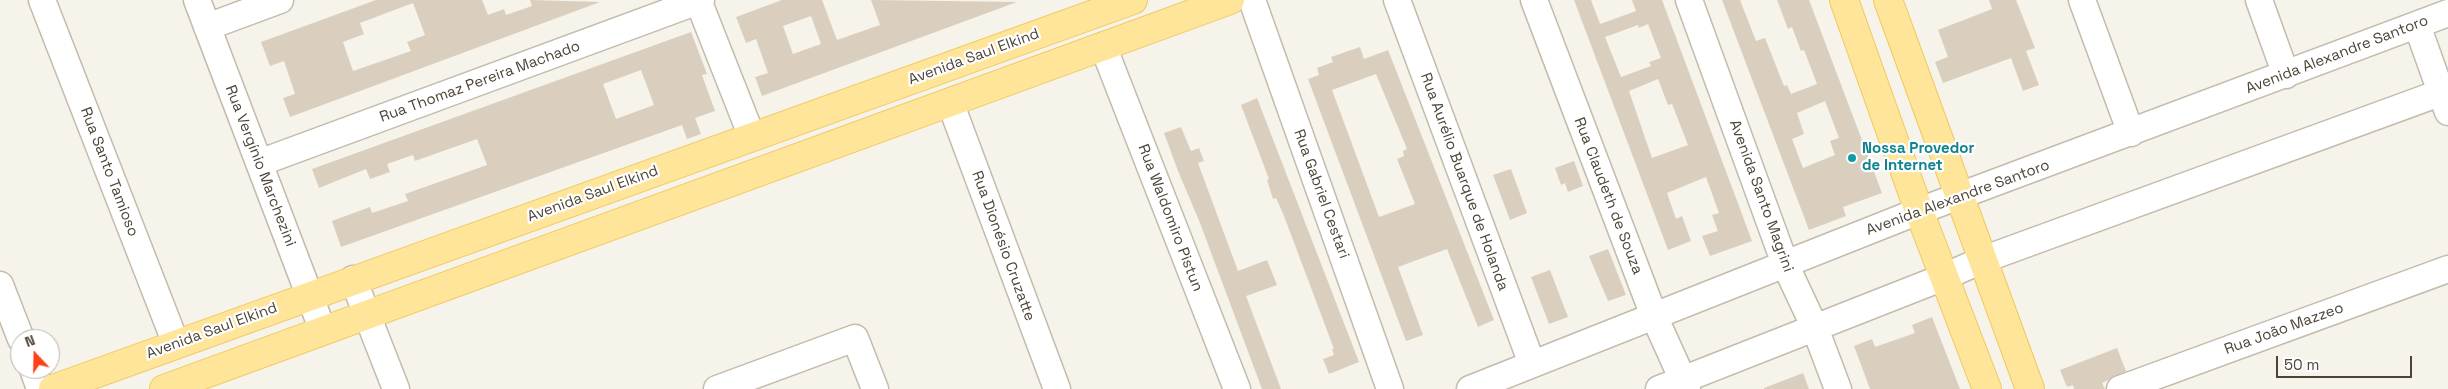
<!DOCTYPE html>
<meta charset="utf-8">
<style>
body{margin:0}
#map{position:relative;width:2448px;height:389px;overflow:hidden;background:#f6f3ea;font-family:"Space Grotesk",sans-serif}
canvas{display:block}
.north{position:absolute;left:10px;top:329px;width:50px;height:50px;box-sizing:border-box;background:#fff;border:1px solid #b7b4af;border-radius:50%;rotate:339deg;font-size:14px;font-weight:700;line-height:20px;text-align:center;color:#4c4437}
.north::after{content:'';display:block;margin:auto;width:18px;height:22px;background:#ff4118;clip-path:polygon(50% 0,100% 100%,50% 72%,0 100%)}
.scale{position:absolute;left:2276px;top:356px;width:136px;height:22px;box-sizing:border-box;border:2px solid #4c4437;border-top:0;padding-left:6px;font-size:15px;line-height:18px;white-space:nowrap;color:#4c4437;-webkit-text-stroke:4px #fff;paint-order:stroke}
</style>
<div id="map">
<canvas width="2448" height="389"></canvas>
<div class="north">N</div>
<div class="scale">50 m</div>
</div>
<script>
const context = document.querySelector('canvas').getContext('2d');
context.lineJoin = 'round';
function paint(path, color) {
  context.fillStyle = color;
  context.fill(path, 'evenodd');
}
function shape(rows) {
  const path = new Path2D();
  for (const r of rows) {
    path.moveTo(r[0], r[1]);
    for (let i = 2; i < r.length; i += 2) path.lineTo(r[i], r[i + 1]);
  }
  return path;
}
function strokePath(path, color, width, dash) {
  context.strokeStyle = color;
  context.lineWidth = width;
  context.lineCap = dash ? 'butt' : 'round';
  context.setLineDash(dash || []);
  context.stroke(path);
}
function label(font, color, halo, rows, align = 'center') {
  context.font = font + ' "Space Grotesk",sans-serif';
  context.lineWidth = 4.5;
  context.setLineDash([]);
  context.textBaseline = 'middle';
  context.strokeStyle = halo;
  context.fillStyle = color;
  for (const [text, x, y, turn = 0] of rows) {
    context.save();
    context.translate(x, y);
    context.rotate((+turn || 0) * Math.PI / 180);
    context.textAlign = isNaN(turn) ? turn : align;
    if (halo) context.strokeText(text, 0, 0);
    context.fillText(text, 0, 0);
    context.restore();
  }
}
paint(shape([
 [376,0,482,0,488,15,504,9,506,15,532,6,530,0,600,2,290,117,283,98,295,94,284,61,270,66,261,42],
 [413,3,425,35,407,42,411,51,353,71,343,42,364,34,360,23],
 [782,0,822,0,837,40,880,25,871,0,1017,2,762,96,755,77,768,73,756,39,746,43,736,17],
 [811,16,821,44,793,54,783,26],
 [1574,0,1591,0,1600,24,1636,11,1632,0,1662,0,1752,241,1710,256,1702,236,1718,231,1712,215,1719,213,1706,177,1667,193,1676,219,1682,216,1691,241,1668,250],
 [1648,24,1661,58,1649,62,1651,66,1621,77,1605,37,1638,25,1639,28],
 [1658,79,1668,105,1672,104,1688,145,1652,158,1629,91],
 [1722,0,1740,0,1756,41,1765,38,1784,86,1787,85,1791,94,1817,84,1804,50,1801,51,1792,27,1788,29,1777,0,1809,0,1882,193,1843,207,1846,216,1809,230],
 [1825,101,1839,138,1830,141,1835,155,1803,168,1792,139,1804,134,1797,113],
 [1989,0,2016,0,2035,48,2026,51,2039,85,2023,91,2011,58,1943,83,1935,62,1948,57,1938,30,1992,9],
 [691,32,707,74,702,75,715,111,695,118,701,134,687,139,682,125,341,247,332,221,370,207,372,213,408,201,405,194,487,165,477,139,415,161,413,155,387,164,390,172,370,179,366,169,319,188,312,169],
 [641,70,654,105,616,119,603,84],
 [1360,47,1364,59,1388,50,1494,320,1478,327,1447,249,1398,267,1423,335,1406,341,1308,79,1319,75,1317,68,1333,62,1331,57],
 [1376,74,1407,149,1403,151,1404,156,1397,159,1415,204,1379,217,1332,90],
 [1257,98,1359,362,1329,374,1323,359,1334,355,1332,349,1334,349,1284,216,1276,198,1273,199,1267,180,1269,179,1241,105],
 [1181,127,1191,151,1199,148,1204,161,1198,163,1238,271,1267,260,1277,285,1246,296,1281,389,1262,389,1200,223,1178,171,1164,133],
 [1574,161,1583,186,1568,192,1565,183,1561,185,1555,168],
 [1511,169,1527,213,1510,220,1493,175],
 [1608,249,1626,295,1608,301,1589,256],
 [1550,270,1568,317,1549,324,1531,277],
 [1932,317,1960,389,1870,389,1854,346,1872,339,1875,347,1915,333,1912,325],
 [2117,348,2126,371,2102,383,2105,389,2074,389,2073,385,2067,387,2060,370],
 [1803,373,1809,389,1764,389,1764,388]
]), '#dacfbe');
const minor = shape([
 [42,0,176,344],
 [197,0,323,331],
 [698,0,752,137],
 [1252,0,1390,389],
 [1397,0,1532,364],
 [1534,0,1654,316,1687,389],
 [1689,0,1785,264,1815,328,1838,389],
 [2082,0,2131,133],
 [2259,0,2286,75],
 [2417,25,2448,112],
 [207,27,280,0],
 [1103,46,1237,389],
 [950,102,1057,389],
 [259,163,701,0],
 [353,279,396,389],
 [0,285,21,339],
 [33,369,40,389],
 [717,389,855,338,875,389],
 [1470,389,1919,211,2448,13],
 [1659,389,1944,277,1982,260,2448,90],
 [2120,389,2448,269]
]);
const major = shape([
 [1844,0,1919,211,1987,389],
 [1888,0,2030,389],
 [53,389,1133,0],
 [164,389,1230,0]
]);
strokePath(minor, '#c3bbab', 29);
strokePath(major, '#f1c85d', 30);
strokePath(minor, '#fff', 26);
strokePath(major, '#ffe59a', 28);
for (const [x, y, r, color] of [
 [1852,158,5,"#0f9aa8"]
]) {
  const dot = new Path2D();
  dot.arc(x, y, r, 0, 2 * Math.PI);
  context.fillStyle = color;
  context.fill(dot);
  strokePath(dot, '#fff', 2);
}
label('15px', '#4c4437', '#fff', [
 ["Avenida Alexandre Santoro",2337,55,-21],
 ["Avenida Saul Elkind",974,57,-20],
 ["Rua Thomaz Pereira Machado",480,82,-20],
 ["Rua Vergínio Marchezini",260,166,69],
 ["Rua Santo Tamioso",109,172,69],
 ["Rua Aurélio Buarque de Holanda",1464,182,70],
 ["Avenida Saul Elkind",593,194,-20],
 ["Rua Gabriel Cestari",1321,194,70],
 ["Rua Claudeth de Souza",1608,196,69],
 ["Avenida Santo Magrini",1761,196,70],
 ["Avenida Alexandre Santoro",1958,198,-20],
 ["Rua Waldomiro Pistun",1170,218,69],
 ["Rua Dionésio Cruzatte",1003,246,70],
 ["Rua João Mazzeo",2284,329,-20],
 ["Avenida Saul Elkind",212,331,-20]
]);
label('bold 15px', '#0d838f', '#fff', [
 ["Nossa Provedor",1862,149],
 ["de Internet",1862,166]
], 'left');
</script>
